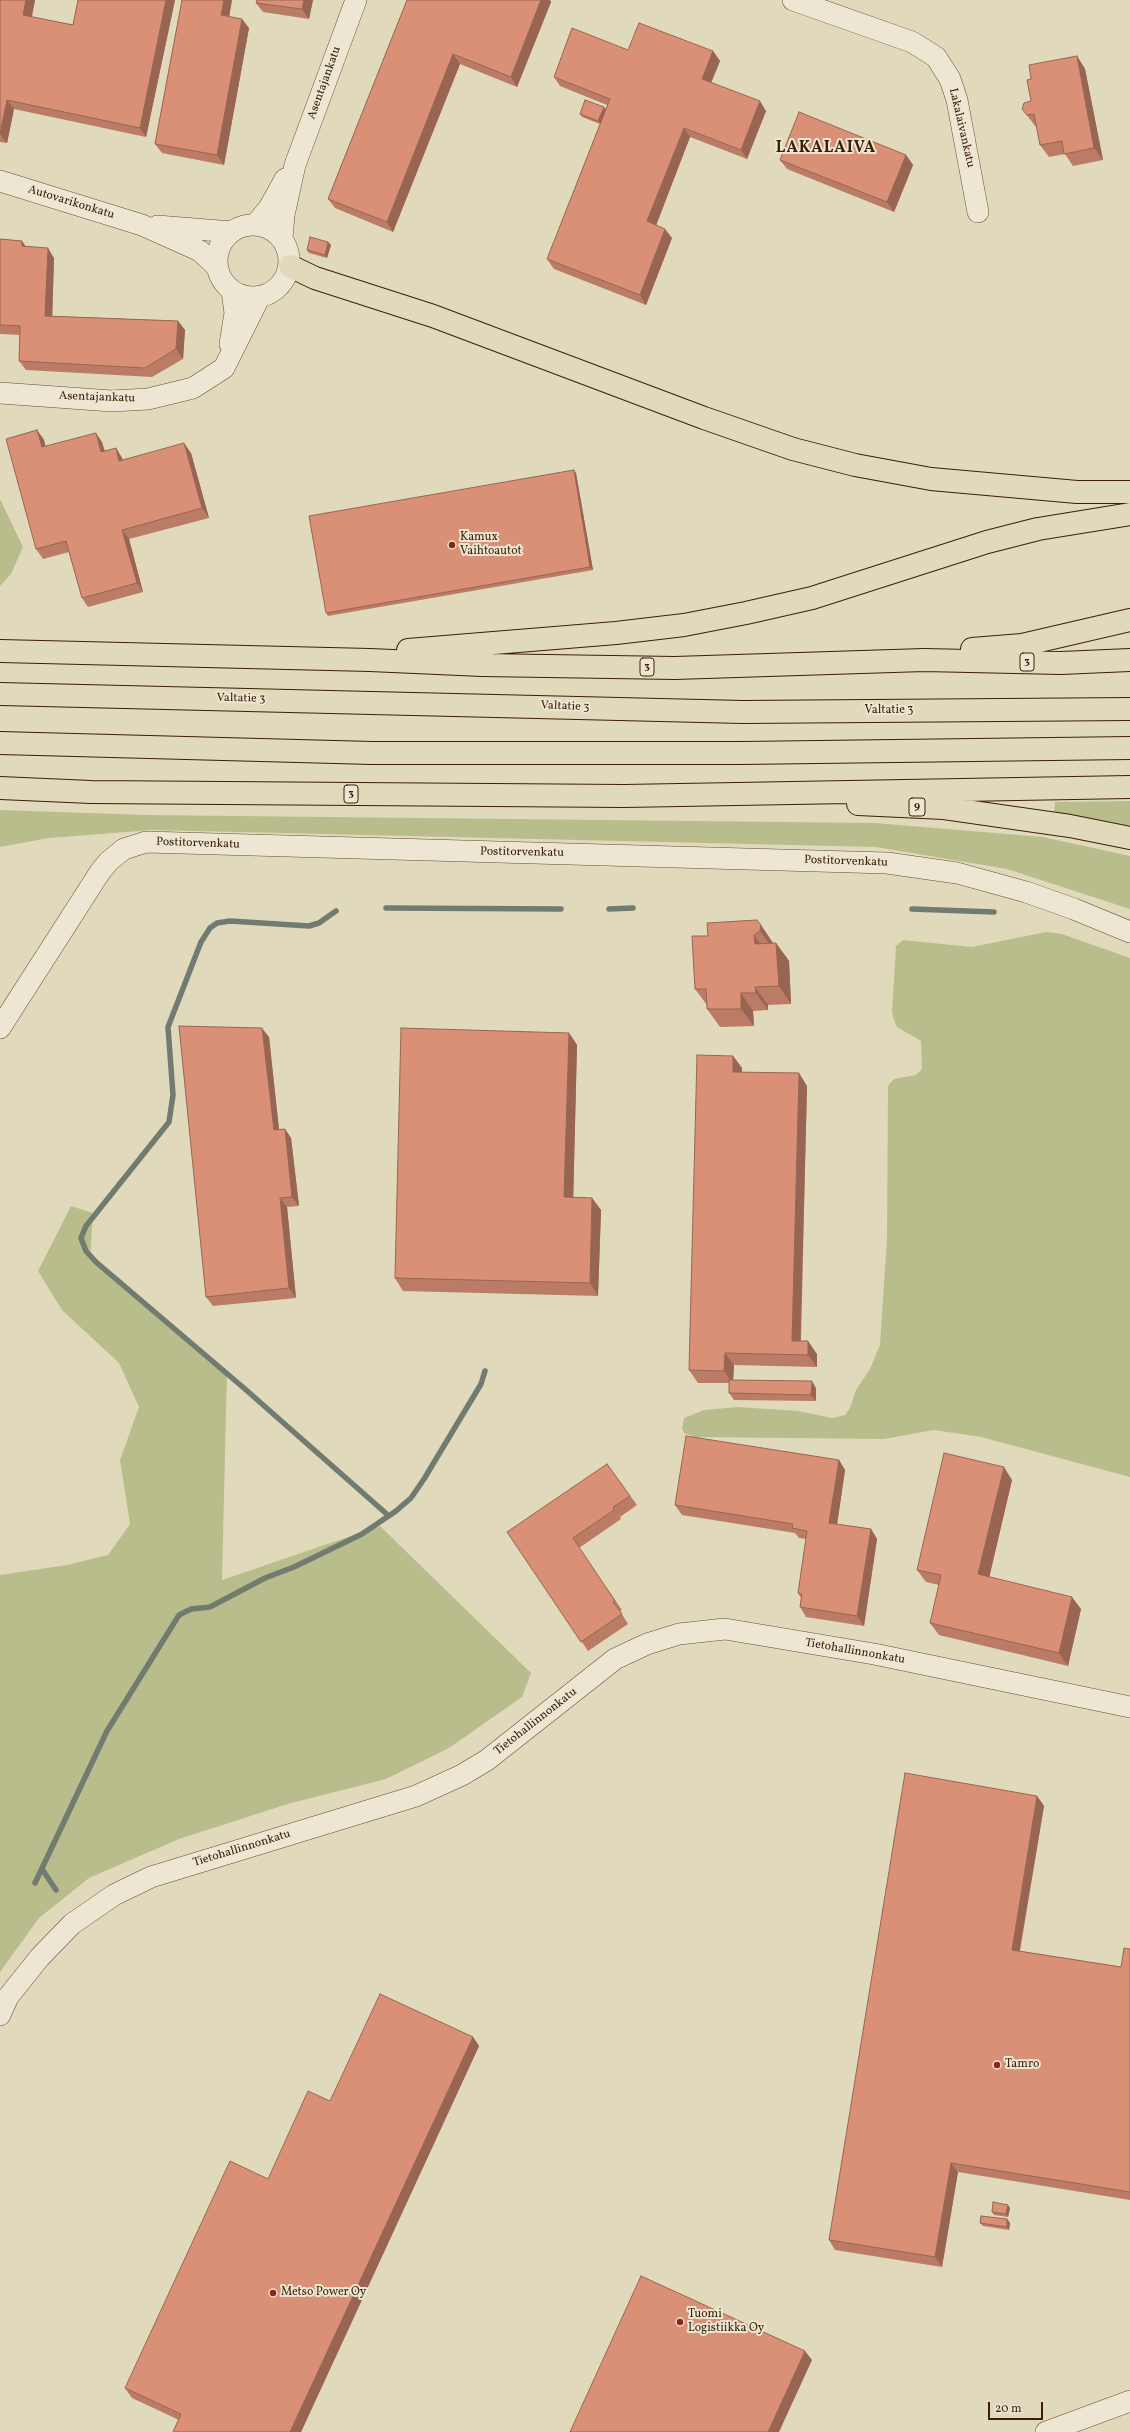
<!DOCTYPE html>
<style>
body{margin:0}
#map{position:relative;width:1130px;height:2432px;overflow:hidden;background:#e1d9bc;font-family:Vollkorn,serif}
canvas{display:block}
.scale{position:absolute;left:988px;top:2402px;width:55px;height:18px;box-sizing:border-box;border:2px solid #3c1e05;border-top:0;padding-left:5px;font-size:12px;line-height:14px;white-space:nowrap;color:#3c1e05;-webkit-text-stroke:3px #ece6d3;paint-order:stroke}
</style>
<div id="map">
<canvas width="1130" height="2432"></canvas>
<div class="scale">20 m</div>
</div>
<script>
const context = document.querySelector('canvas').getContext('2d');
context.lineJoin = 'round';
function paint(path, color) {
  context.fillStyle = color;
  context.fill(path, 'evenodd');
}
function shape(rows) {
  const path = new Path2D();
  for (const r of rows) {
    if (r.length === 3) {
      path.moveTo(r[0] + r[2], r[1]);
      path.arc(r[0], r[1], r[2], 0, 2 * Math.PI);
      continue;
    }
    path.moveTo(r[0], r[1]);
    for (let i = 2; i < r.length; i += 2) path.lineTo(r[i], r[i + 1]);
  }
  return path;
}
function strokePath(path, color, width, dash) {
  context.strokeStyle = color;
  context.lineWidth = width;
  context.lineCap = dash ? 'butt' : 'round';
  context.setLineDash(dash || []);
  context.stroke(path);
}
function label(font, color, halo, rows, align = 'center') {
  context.font = font + ' Vollkorn,serif';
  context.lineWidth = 4;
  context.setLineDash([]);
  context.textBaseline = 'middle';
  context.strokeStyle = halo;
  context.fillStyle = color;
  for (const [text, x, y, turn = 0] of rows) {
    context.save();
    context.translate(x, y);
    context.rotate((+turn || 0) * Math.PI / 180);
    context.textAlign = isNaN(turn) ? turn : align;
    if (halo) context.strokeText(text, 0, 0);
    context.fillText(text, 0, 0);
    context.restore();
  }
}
paint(shape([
 [0,499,23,547,11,574,0,586],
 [1130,801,1130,826,1054,814,1055,802],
 [0,810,146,815,875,823,1043,837,1130,856,1130,909,1007,869,876,847,152,830,49,838,0,847],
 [1046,932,1062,934,1130,958,1130,1477,981,1437,934,1430,884,1439,695,1437,684,1433,682,1428,684,1418,704,1410,738,1407,798,1411,832,1418,845,1415,850,1408,856,1390,870,1369,880,1345,887,1238,888,1086,894,1079,916,1075,922,1069,921,1041,897,1027,894,1020,892,1012,896,946,903,940,972,947],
 [71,1206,93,1213,90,1259,227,1372,222,1580,380,1526,531,1673,522,1697,449,1748,386,1779,291,1803,179,1839,89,1878,39,1918,0,1972,0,1575,67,1565,108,1555,130,1524,120,1460,139,1407,119,1363,62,1310,38,1271]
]), '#b9bd8c');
strokePath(shape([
 [386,908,561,909],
 [609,909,633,908],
 [912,909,994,912],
 [336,911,319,923,309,926,230,921,217,923,210,928,201,942,168,1027,173,1095,169,1122,86,1226,81,1238,86,1251,96,1262,245,1389,389,1516],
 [42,1869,56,1890],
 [35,1883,107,1731,179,1615,191,1609,210,1607,265,1578,294,1567,362,1534,396,1511,411,1498,424,1479,481,1384,485,1371]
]), '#727b70', 5.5);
const minor = shape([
 [793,0,912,42,936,57,950,79,957,100,978,212],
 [0,181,142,225,200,251,217,267],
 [253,261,36],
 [255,225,269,208,285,179],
 [157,226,232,232],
 [282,238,284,215,295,165,356,0],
 [230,344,235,313,232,291],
 [0,393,112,401,148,399,193,388,224,368,259,298],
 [0,1028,100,872,109,861,124,849,146,842,887,863,957,873,1026,892,1074,909,1130,932],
 [0,2015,8,1997,40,1957,72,1924,114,1895,151,1877,416,1796,462,1775,487,1760,615,1659,647,1644,679,1634,725,1629,874,1654,1130,1707],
 [1046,2432,1130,2401]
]);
const motorway = shape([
 [290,266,315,278,433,316,704,418,793,449,855,465,931,479,1077,492,1130,492],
 [972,649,1022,645,1130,620],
 [408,650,616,633,684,625,746,613,812,598,987,542,1038,529,1130,514],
 [0,651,370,660,482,665,675,668,924,660,1061,663,1130,660],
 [0,694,743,712,1130,709],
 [0,743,372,753,740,753,1130,748],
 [0,788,91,792,624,796,1130,787],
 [858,804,944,808,1070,826,1130,838]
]);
strokePath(minor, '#654d33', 22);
strokePath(motorway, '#3c1e05', 24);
strokePath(minor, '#ece6d3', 21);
strokePath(motorway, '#e1d9bc', 22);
paint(shape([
 [0,0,35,0,32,17,73,25,78,0,175,0,146,137,14,109,7,143,0,142],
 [182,0,232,0,229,16,249,28,224,165,162,153,155,144],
 [257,0,313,0,309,19,263,12,256,3],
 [407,0,550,0,551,2,517,87,460,64,393,232,335,208,328,199],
 [628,50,713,51,720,61,711,82,766,111,747,159,690,137,656,225,672,238,646,305,554,269,547,259,600,124,582,117,580,114,604,107,606,109,607,105,560,86,554,77],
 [1077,56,1085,69,1103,160,1073,166,1065,154,1049,157,1040,145,1037,127,1036,127,1022,109,1031,101,1031,79],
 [906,155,913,165,894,212,787,169,780,160],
 [0,239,22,241,26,247,54,258,52,316,178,321,185,330,183,359,152,377,26,370,19,361,20,335,0,334],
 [328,242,331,245,327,258,309,253,307,250],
 [37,430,44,440,45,446,102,442,105,451,116,448,122,458,123,460,191,453,209,518,129,539,143,592,88,607,82,598,69,552,43,559,36,549],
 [576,473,593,570,328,616,326,613],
 [757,920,773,943,776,943,789,961,791,1004,768,1005,768,1010,753,1011,754,1026,720,1027,707,1009,707,1005,695,989,708,936],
 [569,1033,577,1045,573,1197,592,1198,601,1210,598,1296,403,1291,395,1278],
 [269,1037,279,1129,285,1129,291,1138,299,1206,287,1207,296,1298,213,1306,206,1297],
 [733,1056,742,1068,742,1072,807,1086,801,1341,817,1354,817,1367,734,1365,733,1380,816,1388,816,1401,734,1400,729,1393,729,1383,698,1383,689,1370],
 [839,1460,845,1470,837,1524,871,1529,877,1539,864,1626,806,1617,800,1607,801,1598,798,1593,806,1539,799,1538,795,1533,682,1515,675,1505],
 [607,1464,637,1505,620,1517,621,1519,579,1548,622,1610,620,1611,628,1624,588,1651,507,1532],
 [1012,1480,989,1577,1081,1609,1068,1666,939,1635,930,1623,939,1585,926,1582,917,1570],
 [1037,1796,1044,1806,1020,1951,1121,1967,1130,1949,1130,2200,958,2172,942,2267,835,2250,829,2240],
 [473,2037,479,2046,301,2432,173,2432,179,2420,132,2398,125,2388,268,2179,330,2101],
 [1010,2208,1008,2217,994,2215,992,2212],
 [1007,2219,1010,2223,1009,2230,983,2226,980,2223]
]), '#bb7c66');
paint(shape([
 [26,0,35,0,30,24,23,15],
 [166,0,175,0,146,137,140,128],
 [224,0,232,0,228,24,221,15],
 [304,0,313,0,309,19,302,9],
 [541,0,550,0,551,2,517,87,511,77],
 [242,19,249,28,224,165,217,155],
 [713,51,720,61,709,88,702,79],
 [453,54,460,64,393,232,387,222],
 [1077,56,1085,69,1103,160,1094,148],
 [7,100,14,109,7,143,0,134],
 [760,101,766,111,747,159,741,150],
 [604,107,606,110,601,124,598,121],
 [684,128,690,137,654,231,647,221],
 [906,155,913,165,894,212,887,202],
 [665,229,672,238,646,305,640,295],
 [22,241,28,250,22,246],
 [328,242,331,245,327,258,325,255],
 [48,248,54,258,52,326,45,316],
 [178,321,185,330,183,359,176,349],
 [37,430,44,440,48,457,42,447],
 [96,433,102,442,107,462,101,452],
 [184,443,191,453,209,518,202,508],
 [116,448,122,458,126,470,119,461],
 [574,470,576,473,593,570,590,567],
 [122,530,129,539,143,592,137,583],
 [761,925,773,943,773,949,760,931],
 [754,935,767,953,755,944],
 [776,943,789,961,791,1004,779,986],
 [755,987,768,1005,768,1010,756,993],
 [741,993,753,1011,754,1026,741,1009],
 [262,1028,269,1037,280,1139,274,1130],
 [569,1033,577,1045,573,1210,564,1197],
 [733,1056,742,1068,741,1084,733,1072],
 [799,1073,807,1086,800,1353,792,1341],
 [285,1129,291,1138,299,1206,292,1197],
 [280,1198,287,1207,296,1298,289,1288],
 [592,1198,601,1210,598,1296,590,1283],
 [808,1341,817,1354,817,1367,808,1355],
 [725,1353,734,1365,733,1384,724,1371],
 [812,1381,816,1388,816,1401,811,1395],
 [839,1460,845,1470,836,1532,829,1523],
 [1004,1467,1012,1480,987,1587,978,1574],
 [871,1529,877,1539,864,1626,857,1616],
 [1072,1597,1081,1609,1068,1666,1059,1653],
 [1037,1796,1044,1806,1018,1959,1012,1950],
 [473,2037,479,2046,301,2432,290,2432],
 [951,2163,958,2172,942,2267,935,2257],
 [1008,2205,1010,2208,1008,2217,1006,2214],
 [1007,2219,1010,2223,1009,2230,1007,2227],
 [805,2351,812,2360,779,2432,768,2432]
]), '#986553');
const building = shape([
 [0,0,26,0,23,15,73,25,78,0,166,0,140,128,7,100,0,134,0,0],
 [182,0,224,0,221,15,242,19,217,155,155,144,182,0],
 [257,0,304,0,302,9,256,3,257,0],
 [407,0,541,0,511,77,453,54,387,222,328,199,407,0],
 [639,23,713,51,702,79,760,101,741,150,684,128,647,221,665,229,640,295,547,259,610,99,554,77,572,28,628,50,639,23],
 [1077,56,1094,148,1064,154,1062,141,1040,145,1034,114,1027,115,1022,109,1024,103,1031,101,1027,80,1031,79,1029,65,1077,56],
 [585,100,604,107,598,121,580,114,585,100],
 [799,112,906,155,887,202,780,160,799,112],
 [310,237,328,242,325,255,307,250,310,237],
 [0,239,22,241,22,246,48,248,45,316,178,321,176,349,145,368,19,361,20,326,0,325,0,239],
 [37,430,42,447,96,433,101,452,116,448,119,461,184,443,202,508,122,530,137,583,82,598,66,541,36,549,6,439,37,430],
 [574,470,590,567,326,613,309,516,574,470],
 [757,920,761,925,760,931,754,935,755,944,776,943,779,986,755,987,756,993,741,993,741,1009,707,1009,706,989,695,989,692,936,708,936,707,923,757,920],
 [179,1026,262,1028,274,1130,285,1129,292,1197,280,1198,289,1288,206,1297,179,1026],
 [401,1028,569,1033,564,1197,592,1198,590,1283,395,1278,401,1028],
 [697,1055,733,1056,733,1072,799,1073,792,1341,808,1341,808,1355,725,1353,724,1371,689,1370,697,1055],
 [729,1380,812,1381,811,1395,729,1393,729,1380],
 [686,1436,839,1460,829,1523,871,1529,857,1616,800,1607,802,1594,798,1593,807,1531,792,1528,793,1524,675,1505,686,1436],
 [944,1453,1004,1467,978,1574,1072,1597,1059,1653,930,1623,941,1575,917,1570,944,1453],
 [607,1464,630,1496,613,1507,614,1510,573,1538,615,1601,613,1602,622,1614,581,1642,507,1532,607,1464],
 [905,1773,1037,1796,1012,1950,1121,1967,1124,1948,1130,1949,1130,2192,951,2163,935,2257,829,2240,905,1773],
 [380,1994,473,2037,290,2432,173,2432,181,2414,125,2388,230,2161,268,2179,308,2091,330,2101,380,1994],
 [993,2202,1008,2205,1006,2214,992,2212,993,2202],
 [981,2216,1007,2219,1007,2227,980,2223,981,2216],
 [641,2276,805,2351,768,2432,570,2432,641,2276]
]);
paint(building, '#d99077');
strokePath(building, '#986553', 1);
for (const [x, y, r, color] of [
 [452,545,4,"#8f2418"],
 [997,2065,4,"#8f2418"],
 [273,2293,4,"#8f2418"],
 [680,2322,4,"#8f2418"]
]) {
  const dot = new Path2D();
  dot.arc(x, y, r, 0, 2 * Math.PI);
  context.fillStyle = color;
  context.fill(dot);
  strokePath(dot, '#ece6d3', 1.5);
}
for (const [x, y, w] of [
 [1027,662,14],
 [647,667,14],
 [351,794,14],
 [917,807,16]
]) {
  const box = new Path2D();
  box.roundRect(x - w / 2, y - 9, w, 18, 3);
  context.fillStyle = '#ece6d3';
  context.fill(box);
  strokePath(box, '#3c1e05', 1);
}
label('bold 11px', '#3c1e05', null, [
 ["3",1027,662],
 ["3",647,667],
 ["3",351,794],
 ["9",917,807]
]);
label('12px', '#3c1e05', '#ece6d3', [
 ["Asentajankatu",325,83,-70],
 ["Lakalaivankatu",961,128,77],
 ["Autovarikonkatu",71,203,17],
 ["Asentajankatu",97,398,2],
 ["Valtatie 3",241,699,1],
 ["Valtatie 3",565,707,2],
 ["Valtatie 3",889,711],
 ["Postitorvenkatu",198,844,2],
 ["Postitorvenkatu",522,853,1],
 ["Postitorvenkatu",846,862,2],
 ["Tietohallinnonkatu",855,1652,10],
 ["Tietohallinnonkatu",536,1722,-38],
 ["Tietohallinnonkatu",242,1849,-17]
]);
label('12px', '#3c1e05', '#ece6d3', [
 ["Kamux",460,538],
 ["Vaihtoautot",460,552],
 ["Tamro",1005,2065],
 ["Metso Power Oy",281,2293],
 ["Tuomi",688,2315],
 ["Logistiikka Oy",688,2329]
], 'left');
context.letterSpacing = '1px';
label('bold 16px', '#3c1e05', '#ece6d3', [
 ["LAKALAIVA",826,149]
]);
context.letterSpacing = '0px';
</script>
